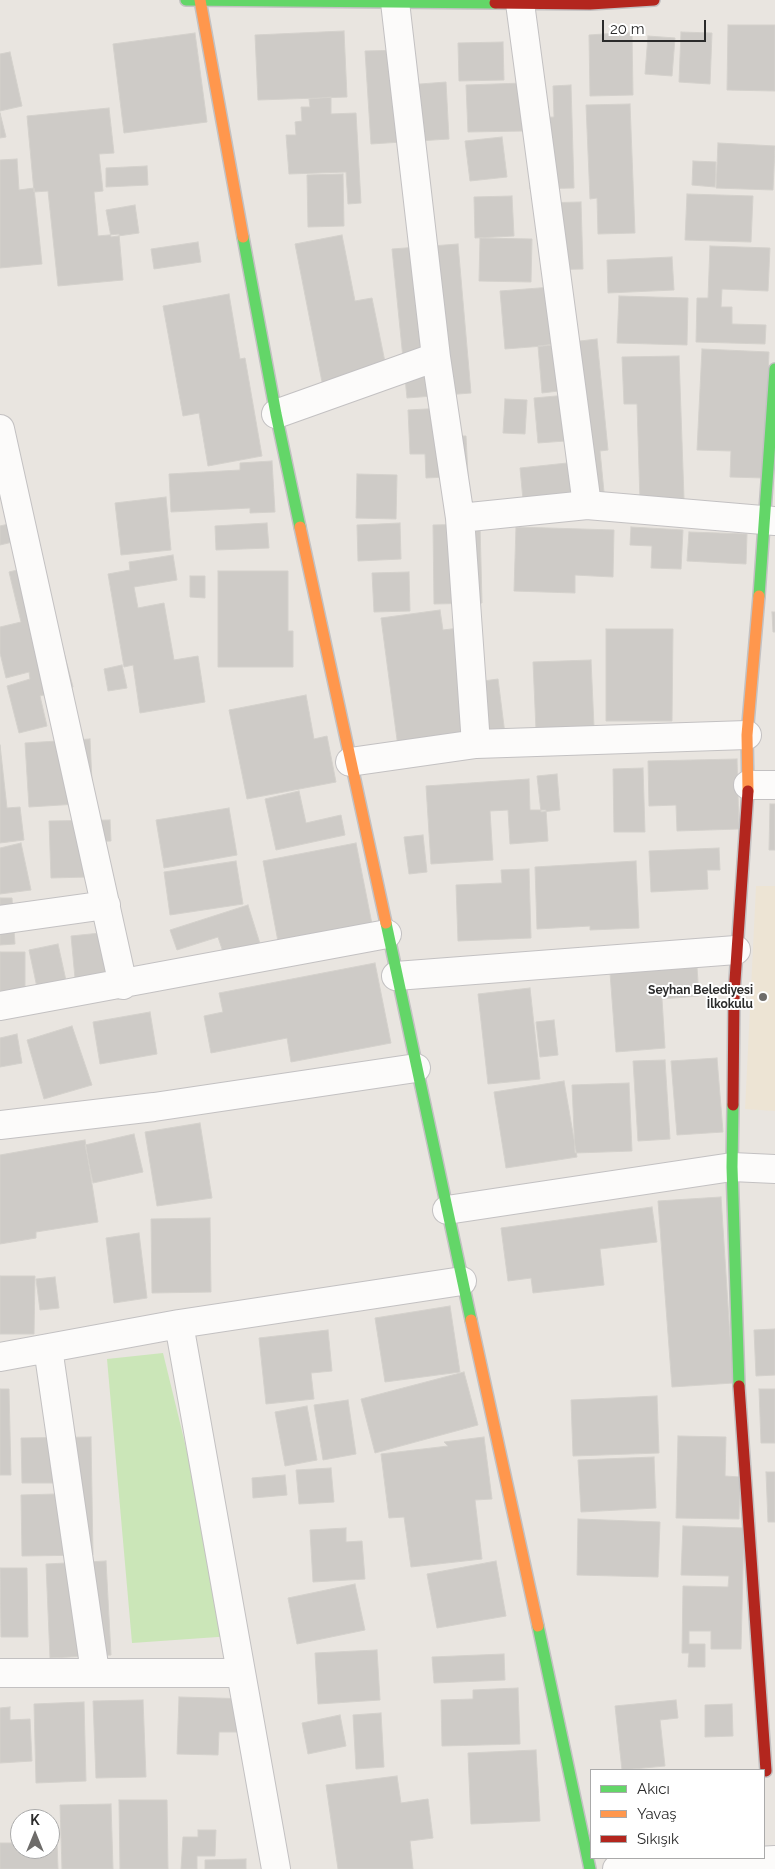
<!DOCTYPE html>
<meta charset="utf-8">
<style>
body{margin:0}
#map{position:relative;width:775px;height:1869px;overflow:hidden;background:#e9e5e0;font-family:Raleway,sans-serif}
canvas{display:block}
.legend{position:absolute;left:590px;top:1769px;width:175px;height:90px;box-sizing:border-box;background:#fff;border:1px solid #aaa;margin:0;padding:6px 9px;list-style:none;font-size:15px;color:#2b2b2b}
.legend li{display:flex;align-items:center;gap:10px;height:25px}
.legend b{width:25px;border:1px solid #aaa}
.north{position:absolute;left:10px;top:1809px;width:50px;height:50px;box-sizing:border-box;background:#fff;border:1px solid #aaa;border-radius:50%;rotate:0deg;font-size:14px;font-weight:700;line-height:20px;text-align:center;color:#2b2b2b}
.north::after{content:'';display:block;margin:auto;width:18px;height:22px;background:#6e6c6a;clip-path:polygon(50% 0,100% 100%,50% 72%,0 100%)}
.scale{position:absolute;left:602px;top:20px;width:104px;height:22px;box-sizing:border-box;border:2px solid #2b2b2b;border-top:0;padding-left:6px;font-size:15px;line-height:18px;white-space:nowrap;color:#2b2b2b;-webkit-text-stroke:4px #fff;paint-order:stroke}
</style>
<div id="map">
<canvas width="775" height="1869"></canvas>
<ul class="legend">
<li><b style="height:6px;background:#63d668"></b>Akıcı</li>
<li><b style="height:6px;background:#ff974d"></b>Yavaş</li>
<li><b style="height:6px;background:#b3261e"></b>Sıkışık</li>
</ul>
<div class="north">K</div>
<div class="scale">20 m</div>
</div>
<script>
const context = document.querySelector('canvas').getContext('2d');
context.lineJoin = 'round';
function paint(path, color) {
  context.fillStyle = color;
  context.fill(path, 'evenodd');
}
function shape(rows) {
  const path = new Path2D();
  for (const r of rows) {
    path.moveTo(r[0], r[1]);
    for (let i = 2; i < r.length; i += 2) path.lineTo(r[i], r[i + 1]);
  }
  return path;
}
function strokePath(path, color, width, dash) {
  context.strokeStyle = color;
  context.lineWidth = width;
  context.lineCap = dash ? 'butt' : 'round';
  context.setLineDash(dash || []);
  context.stroke(path);
}
function label(font, color, halo, rows, align = 'center') {
  context.font = font + ' Raleway,sans-serif';
  context.lineWidth = 4;
  context.setLineDash([]);
  context.textBaseline = 'middle';
  context.strokeStyle = halo;
  context.fillStyle = color;
  for (const [text, x, y, turn = 0] of rows) {
    context.save();
    context.translate(x, y);
    context.rotate((+turn || 0) * Math.PI / 180);
    context.textAlign = isNaN(turn) ? turn : align;
    if (halo) context.strokeText(text, 0, 0);
    context.fillText(text, 0, 0);
    context.restore();
  }
}
paint(shape([
 [756,886,775,886,775,1111,745,1109]
]), '#ede4d4');
paint(shape([
 [163,1353,232,1636,132,1643,107,1359]
]), '#cbe6b8');
const building = shape([
 [728,25,775,25,775,91,727,90,728,25],
 [344,31,347,97,258,100,255,35,344,31],
 [632,32,633,95,590,96,589,35,632,32],
 [681,32,712,33,710,84,679,82,681,32],
 [195,33,207,122,124,133,113,44,195,33],
 [648,36,675,38,672,76,645,74,648,36],
 [503,42,504,80,459,81,458,43,503,42],
 [404,50,407,85,446,82,449,139,371,144,365,51,404,50],
 [10,52,22,106,0,111,0,54,10,52],
 [523,83,524,131,468,132,466,85,523,83],
 [571,85,574,188,530,189,528,118,554,117,553,86,571,85],
 [331,97,331,114,356,113,361,203,348,204,346,172,289,174,286,135,296,135,295,122,302,121,301,107,310,107,309,99,331,97],
 [630,104,635,233,598,234,597,198,590,199,586,105,630,104],
 [109,108,114,153,99,154,103,191,94,192,98,236,119,234,123,280,58,286,48,191,34,192,27,116,109,108],
 [0,113,6,137,0,138,0,113],
 [502,137,507,177,470,181,465,141,502,137],
 [718,143,775,146,773,190,716,188,718,143],
 [17,159,19,190,34,188,42,264,0,268,0,160,17,159],
 [693,161,716,162,715,187,692,185,693,161],
 [147,166,148,185,106,187,106,168,147,166],
 [343,174,344,226,308,227,307,175,343,174],
 [687,194,753,196,751,242,685,240,687,194],
 [512,196,514,236,475,238,474,197,512,196],
 [581,202,583,269,541,270,539,203,581,202],
 [135,205,139,233,111,237,106,210,135,205],
 [342,235,355,301,372,298,385,362,323,387,295,244,342,235],
 [480,238,532,239,531,282,479,281,480,238],
 [198,242,201,262,154,269,151,249,198,242],
 [458,244,471,393,407,398,392,249,458,244],
 [710,246,770,248,768,291,722,289,721,307,732,307,732,324,766,325,765,344,696,342,697,298,708,298,710,246],
 [672,257,674,290,608,293,607,260,672,257],
 [552,287,556,345,505,349,500,291,552,287],
 [229,294,240,359,245,358,262,456,208,466,199,413,183,416,163,306,229,294],
 [619,296,688,298,687,345,617,343,619,296],
 [597,339,608,450,600,451,604,492,523,500,520,468,567,463,565,441,538,443,534,398,567,395,567,390,542,393,538,346,597,339],
 [702,349,769,352,764,478,730,477,731,451,697,450,702,349],
 [679,356,684,499,640,501,637,404,624,404,622,357,679,356],
 [505,399,527,400,525,434,503,433,505,399],
 [445,408,446,436,466,436,468,476,426,478,425,454,410,454,408,410,445,408],
 [272,461,275,512,250,513,250,508,171,512,169,474,240,470,240,463,272,461],
 [357,474,397,475,396,519,356,518,357,474],
 [166,497,171,550,121,555,115,503,166,497],
 [30,519,34,537,0,545,0,526,30,519],
 [267,523,269,548,216,550,215,526,267,523],
 [400,523,401,559,358,561,357,525,400,523],
 [480,524,482,603,434,604,433,525,480,524],
 [516,527,614,530,613,577,575,575,575,593,514,591,516,527],
 [631,527,683,530,681,569,651,568,652,546,630,545,631,527],
 [689,532,747,534,746,564,687,561,689,532],
 [173,555,177,580,134,587,138,608,164,603,174,660,198,656,205,702,140,713,133,665,124,667,108,574,130,570,129,562,173,555],
 [41,564,73,687,40,696,47,726,19,733,7,686,30,679,29,672,6,678,0,653,0,627,21,622,9,572,41,564],
 [218,571,288,571,288,631,293,631,293,667,218,667,218,571],
 [409,572,410,611,374,612,372,573,409,572],
 [190,576,205,576,205,598,190,597,190,576],
 [440,610,443,630,476,626,483,681,498,679,505,734,398,747,381,618,440,610],
 [772,612,775,612,775,632,773,632,772,612],
 [606,629,673,629,672,721,606,721,606,629],
 [591,660,594,727,536,730,533,662,591,660],
 [122,665,127,688,108,691,104,669,122,665],
 [306,695,314,739,327,736,336,782,247,799,229,710,306,695],
 [90,739,93,803,29,807,25,743,90,739],
 [0,745,7,808,20,807,24,840,0,843,0,745],
 [737,759,739,829,677,831,676,805,649,806,648,761,737,759],
 [643,768,645,832,614,832,613,769,643,768],
 [557,774,560,810,541,812,537,776,557,774],
 [529,779,530,810,546,810,548,841,510,844,508,810,490,811,493,860,431,864,426,786,529,779],
 [299,791,306,823,341,815,345,835,276,850,265,799,299,791],
 [770,804,775,804,775,850,769,850,770,804],
 [229,808,237,855,164,868,156,820,229,808],
 [110,820,111,841,85,842,87,877,51,878,49,821,110,820],
 [423,835,427,872,409,874,404,837,423,835],
 [21,843,31,890,0,894,0,848,21,843],
 [356,843,373,929,279,947,263,861,356,843],
 [719,848,720,870,707,870,708,889,651,892,649,851,719,848],
 [236,861,243,904,170,915,164,872,236,861],
 [636,861,639,928,590,930,590,926,537,929,535,867,636,861],
 [529,869,531,938,458,941,456,885,502,883,501,870,529,869],
 [0,898,12,898,15,944,0,945,0,898],
 [248,905,262,950,226,961,218,937,177,950,170,930,248,905],
 [110,932,115,978,75,978,71,936,110,932],
 [58,944,67,985,38,992,29,950,58,944],
 [0,952,25,952,25,991,0,991,0,952],
 [375,963,391,1043,291,1062,287,1038,211,1053,204,1016,223,1012,219,993,375,963],
 [697,967,699,996,662,999,665,1048,616,1052,610,973,697,967],
 [530,988,540,1079,488,1084,478,994,530,988],
 [150,1012,157,1054,100,1064,93,1022,150,1012],
 [554,1020,558,1055,540,1057,536,1022,554,1020],
 [72,1026,92,1085,44,1099,27,1040,72,1026],
 [17,1034,22,1063,0,1067,0,1038,17,1034],
 [717,1058,723,1132,677,1135,671,1061,717,1058],
 [665,1060,670,1139,638,1141,633,1061,665,1060],
 [564,1081,577,1157,506,1168,494,1092,564,1081],
 [629,1083,632,1151,575,1153,572,1085,629,1083],
 [200,1123,212,1198,157,1206,145,1132,200,1123],
 [134,1134,143,1172,93,1183,85,1145,134,1134],
 [85,1140,98,1222,36,1232,36,1238,0,1244,0,1155,85,1140],
 [721,1197,733,1383,672,1387,658,1201,721,1197],
 [652,1207,657,1242,600,1249,604,1285,533,1293,531,1278,508,1281,501,1228,652,1207],
 [210,1218,211,1292,152,1293,151,1219,210,1218],
 [139,1233,147,1298,114,1303,106,1238,139,1233],
 [0,1276,35,1276,34,1334,0,1334,0,1276],
 [55,1277,59,1308,40,1310,36,1279,55,1277],
 [450,1306,460,1372,385,1382,375,1318,450,1306],
 [775,1329,775,1375,756,1376,754,1330,775,1329],
 [328,1330,332,1371,311,1373,314,1399,266,1404,259,1338,328,1330],
 [464,1372,478,1425,375,1453,361,1399,464,1372],
 [0,1389,9,1389,11,1475,0,1475,0,1389],
 [759,1389,775,1389,775,1443,761,1443,759,1389],
 [657,1396,659,1453,573,1456,571,1400,657,1396],
 [348,1400,356,1454,323,1460,314,1405,348,1400],
 [307,1406,317,1460,285,1466,275,1412,307,1406],
 [678,1436,726,1437,725,1476,740,1477,739,1519,676,1518,678,1436],
 [91,1437,93,1555,22,1556,21,1495,55,1494,55,1483,22,1483,21,1438,91,1437],
 [484,1437,492,1499,475,1500,482,1559,411,1567,404,1517,389,1518,381,1454,448,1446,444,1442,484,1437],
 [654,1457,656,1508,581,1512,578,1460,654,1457],
 [331,1468,334,1502,299,1504,296,1470,331,1468],
 [766,1472,775,1472,775,1522,768,1522,766,1472],
 [285,1475,287,1495,253,1498,252,1478,285,1475],
 [578,1519,660,1522,658,1577,577,1575,578,1519],
 [683,1526,744,1528,741,1649,711,1649,711,1631,689,1631,689,1644,705,1644,705,1667,688,1667,689,1653,682,1653,683,1586,728,1587,729,1576,681,1575,683,1526],
 [346,1528,346,1542,362,1541,365,1579,313,1582,310,1530,346,1528],
 [106,1561,111,1655,50,1658,46,1564,106,1561],
 [496,1561,506,1616,437,1628,427,1574,496,1561],
 [0,1568,27,1568,28,1637,1,1637,0,1568],
 [355,1584,365,1630,297,1644,288,1598,355,1584],
 [377,1650,380,1700,318,1704,315,1653,377,1650],
 [504,1654,505,1680,434,1683,432,1657,504,1654],
 [518,1688,520,1744,442,1746,441,1700,473,1699,473,1690,518,1688],
 [179,1697,252,1699,251,1732,219,1732,218,1755,177,1754,179,1697],
 [143,1700,146,1777,96,1778,93,1701,143,1700],
 [676,1700,678,1718,660,1720,665,1766,622,1770,615,1706,676,1700],
 [84,1702,86,1781,36,1783,34,1704,84,1702],
 [732,1704,733,1736,705,1737,705,1705,732,1704],
 [10,1707,10,1720,30,1719,32,1761,0,1763,0,1708,10,1707],
 [381,1713,384,1767,356,1769,353,1715,381,1713],
 [340,1715,346,1746,308,1754,302,1723,340,1715],
 [536,1750,540,1821,471,1824,468,1753,536,1750],
 [397,1776,401,1803,428,1799,433,1838,410,1841,413,1869,338,1869,326,1785,397,1776],
 [119,1800,167,1800,168,1869,120,1869,119,1800],
 [111,1804,113,1869,62,1869,60,1805,111,1804],
 [198,1830,216,1830,215,1856,197,1856,197,1869,181,1869,183,1837,198,1837,198,1830],
 [50,1842,57,1842,58,1869,0,1869,0,1843,20,1843,20,1849,50,1849,50,1842],
 [246,1859,246,1869,205,1869,205,1860,246,1859]
]);
paint(building, '#cecbc7');
strokePath(building, '#d4d1cc', 1);
const street = shape([
 [395,2,436,357,460,518,476,744],
 [520,3,587,505],
 [276,414,436,357],
 [0,429,123,985],
 [460,518,587,505,775,521],
 [350,762,476,744,747,735],
 [748,785,775,785],
 [0,920,106,905],
 [396,976,736,950],
 [0,1006,387,934],
 [0,1125,154,1107,416,1068],
 [447,1210,732,1167,775,1169],
 [179,1324,276,1869],
 [48,1348,95,1672],
 [0,1357,179,1324,462,1281],
 [0,1673,241,1673],
 [617,1869,775,1860]
]);
const fast = shape([
 [186,0,495,3],
 [243,237,276,414,300,527],
 [759,596,775,369],
 [386,923,471,1320],
 [733,1105,732,1167,739,1386],
 [538,1626,590,1869]
]);
const slow = shape([
 [200,0,243,237],
 [300,527,386,923],
 [748,791,747,735,759,596],
 [471,1320,538,1626]
]);
const jam = shape([
 [495,3,590,4,654,0],
 [733,1105,734,995,748,791],
 [739,1386,766,1771]
]);
strokePath(street, '#c3c1c2', 30);
strokePath(fast, '#c3c1c2', 14);
strokePath(slow, '#c3c1c2', 14);
strokePath(jam, '#c3c1c2', 14);
strokePath(street, '#fcfbfa', 28);
strokePath(fast, '#63d668', 11);
strokePath(slow, '#ff974d', 11);
strokePath(jam, '#b3261e', 11);
for (const [x, y, r, color] of [
 [763,997,5,"#6e6c6a"]
]) {
  const dot = new Path2D();
  dot.arc(x, y, r, 0, 2 * Math.PI);
  context.fillStyle = color;
  context.fill(dot);
  strokePath(dot, '#fff', 2);
}
label('bold 12px', '#2b2b2b', '#fff', [
 ["Seyhan Belediyesi",753,990],
 ["İlkokulu",753,1004]
], 'right');
</script>
